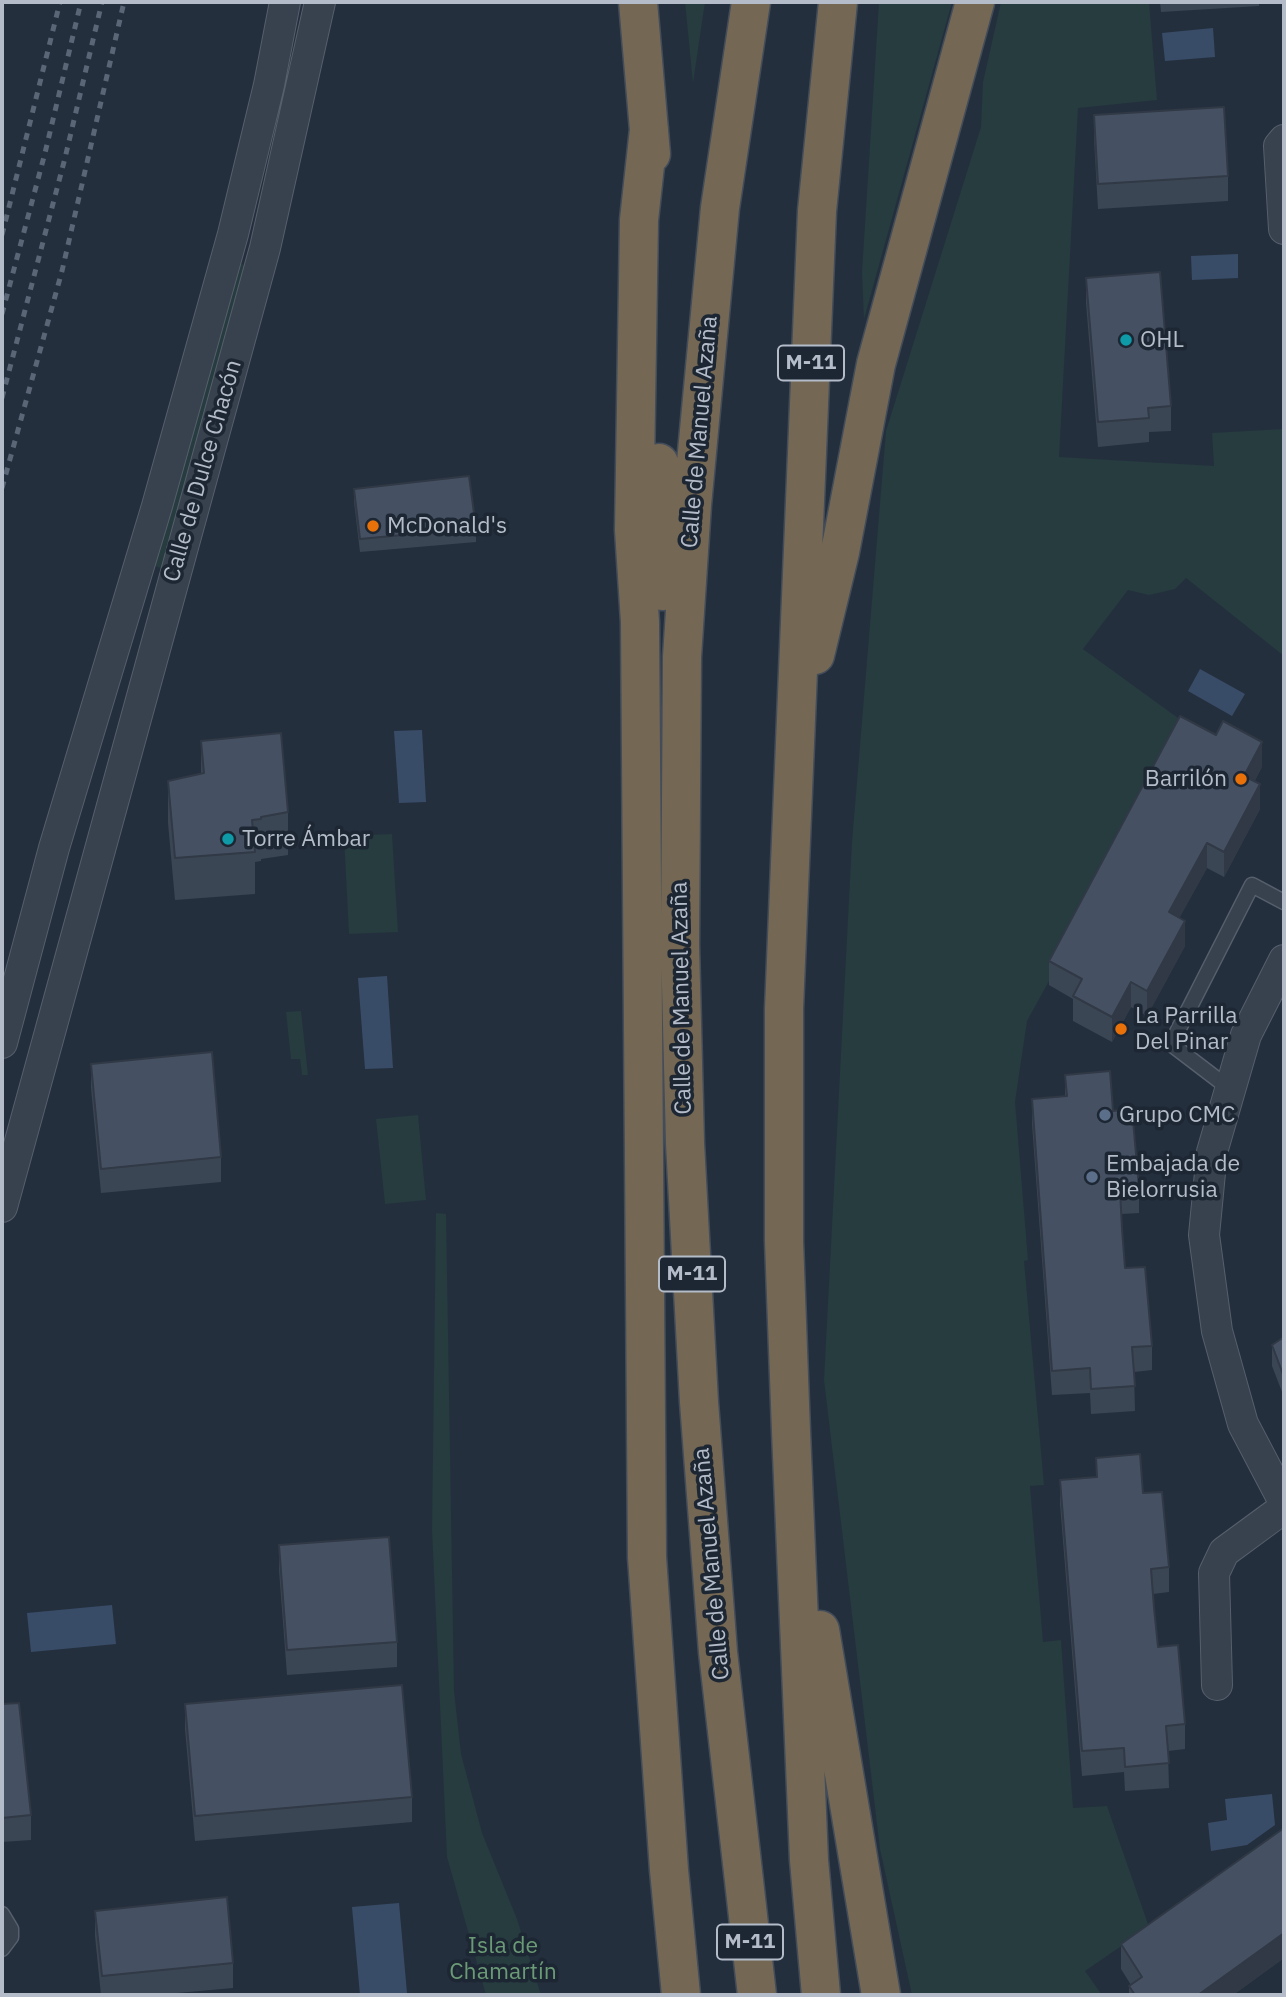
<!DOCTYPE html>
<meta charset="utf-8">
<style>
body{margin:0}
#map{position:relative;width:1286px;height:1997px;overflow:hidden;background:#242f3e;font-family:"IBM Plex Sans",sans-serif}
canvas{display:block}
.frame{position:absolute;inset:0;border:4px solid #b4bcc9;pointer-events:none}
</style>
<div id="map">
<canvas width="1286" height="1997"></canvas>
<div class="frame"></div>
</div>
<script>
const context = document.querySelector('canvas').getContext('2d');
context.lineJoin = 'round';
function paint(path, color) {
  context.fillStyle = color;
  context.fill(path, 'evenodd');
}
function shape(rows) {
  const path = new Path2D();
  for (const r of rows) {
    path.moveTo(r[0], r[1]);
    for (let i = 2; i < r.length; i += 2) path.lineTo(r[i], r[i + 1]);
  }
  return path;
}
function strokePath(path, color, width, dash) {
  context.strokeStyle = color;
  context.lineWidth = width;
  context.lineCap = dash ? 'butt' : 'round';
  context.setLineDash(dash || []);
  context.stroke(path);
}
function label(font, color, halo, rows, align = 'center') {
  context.font = font + ' "IBM Plex Sans",sans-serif';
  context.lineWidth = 7;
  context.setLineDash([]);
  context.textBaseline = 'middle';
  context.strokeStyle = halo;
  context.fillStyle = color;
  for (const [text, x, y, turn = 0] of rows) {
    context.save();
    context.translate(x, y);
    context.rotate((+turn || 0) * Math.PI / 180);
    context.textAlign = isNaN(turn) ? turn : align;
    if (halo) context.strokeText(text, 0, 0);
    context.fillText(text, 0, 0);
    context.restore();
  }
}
paint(shape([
 [685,2,705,2,693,83],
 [879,2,952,2,864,319,862,272],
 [1001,2,1149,2,1157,100,1078,108,1059,457,1214,466,1212,433,1284,429,1284,656,1186,578,1175,589,1149,595,1128,590,1083,649,1189,726,1027,1021,1015,1102,1028,1260,1024,1261,1044,1485,1030,1486,1043,1642,1061,1640,1073,1808,1107,1806,1149,1927,1085,1971,1102,1995,912,1995,880,1849,824,1380,852,842,886,431,981,127,983,82],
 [240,263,244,265,246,272,163,569,148,563],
 [392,834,398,932,349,934,344,836],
 [301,1011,308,1075,302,1075,300,1059,291,1059,286,1012],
 [418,1115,426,1200,385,1204,376,1119],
 [436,1213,446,1214,454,1691,461,1754,482,1833,517,1919,541,1995,486,1995,447,1857,432,1530]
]), '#263c3f');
paint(shape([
 [1213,28,1215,57,1165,61,1162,33],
 [1238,254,1238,278,1192,280,1191,256],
 [1200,669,1245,694,1232,716,1188,691],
 [422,730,426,802,399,803,394,731],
 [387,976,393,1068,365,1069,358,978],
 [112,1605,116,1644,31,1652,27,1613],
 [1272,1794,1275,1825,1247,1845,1211,1851,1208,1823,1227,1820,1225,1799],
 [399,1903,407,1993,360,1995,352,1907]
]), '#394c67');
const lane = shape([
 [1230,1089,1171,1044,1252,885,1284,902],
 [2,1914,11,1929,11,1937,2,1949]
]);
const street = shape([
 [1284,140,1279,146,1284,229],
 [1284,960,1246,1035,1212,1152,1204,1235,1217,1331,1243,1424,1284,1502],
 [2,1043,54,848,157,506,233,234,269,85,285,2],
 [2,1207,265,248,320,2],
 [1217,1685,1214,1573,1224,1552,1284,1508]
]);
const highway = shape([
 [638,2,651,154],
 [751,2,720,208,692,505,682,657,680,945,685,1143,699,1402,718,1652,757,1995],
 [649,129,639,220,634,530,640,622,647,1557,669,1870,681,1995],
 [659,463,663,591],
 [815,655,840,552,876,364,975,2],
 [820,1630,881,1995],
 [821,1995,809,1860,791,1431,784,1241,784,1009,817,211,838,2]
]);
strokePath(lane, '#565f6c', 17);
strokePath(street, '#565f6c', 32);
strokePath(highway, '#434c59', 41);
strokePath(lane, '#38414e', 14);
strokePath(street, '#38414e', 30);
strokePath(highway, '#746855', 38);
strokePath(shape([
 [2,235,60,2],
 [2,314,45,153,81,2],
 [2,398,65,158,102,2],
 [2,488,62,271,124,2]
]), '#5a6575', 5, [7, 7]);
paint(shape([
 [1160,2,1259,2,1259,6,1161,12],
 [1094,115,1228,176,1228,201,1098,209,1094,139],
 [1086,278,1171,406,1171,431,1149,432,1149,442,1098,447,1086,303],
 [354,489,476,528,476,542,360,552,354,502],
 [201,741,288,812,288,855,261,859,261,861,255,862,255,894,175,900,168,823,168,781,201,773],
 [1262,767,1254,782,1260,809,1224,877,1207,868,1179,918,1185,946,1147,1016,1131,1007,1112,1042,1073,1021,1073,999,1049,985,1049,961],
 [91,1064,221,1157,221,1182,101,1193,91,1088],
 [1065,1075,1113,1111,1139,1188,1139,1213,1121,1214,1125,1268,1152,1346,1152,1370,1134,1372,1135,1411,1091,1414,1090,1393,1052,1395,1032,1124,1032,1099,1065,1096],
 [1284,1337,1284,1397,1272,1366,1272,1345],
 [1096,1458,1143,1493,1169,1567,1169,1592,1153,1594,1158,1647,1185,1724,1185,1749,1168,1751,1169,1788,1125,1791,1124,1772,1082,1776,1060,1504,1060,1480,1096,1477],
 [279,1545,397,1642,397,1667,287,1675,279,1570],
 [2,1704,31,1815,31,1840,2,1842],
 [185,1704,412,1797,412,1822,195,1841,185,1729],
 [1284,1828,1284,1958,1233,1995,1129,1995,1129,1986,1131,1985,1121,1969,1121,1944],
 [95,1911,233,1963,233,1988,155,1995,101,1995,95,1936]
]), '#3b4654');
paint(shape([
 [1262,742,1262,767,1244,801,1244,776],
 [1260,784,1260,809,1224,877,1224,852],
 [1207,843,1207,868,1169,937,1169,912],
 [1185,921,1185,946,1147,1016,1147,991],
 [1131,982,1131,1007,1112,1042,1112,1017],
 [1284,1933,1284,1958,1233,1995,1198,1995]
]), '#303945');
const building = shape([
 [1224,107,1228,176,1098,184,1094,115,1224,107],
 [1160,272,1171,406,1148,408,1149,418,1098,422,1086,278,1160,272],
 [469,476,476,528,360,539,354,489,469,476],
 [1180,716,1216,735,1223,721,1262,742,1244,776,1260,784,1224,852,1207,843,1169,912,1185,921,1147,991,1131,982,1112,1017,1073,996,1082,979,1049,961,1180,716],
 [281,733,288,812,261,817,261,819,252,820,255,852,175,858,168,781,204,773,201,741,281,733],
 [212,1052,221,1157,101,1169,91,1064,212,1052],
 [1110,1071,1113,1111,1132,1109,1139,1188,1120,1190,1122,1229,1125,1268,1145,1267,1152,1346,1132,1347,1135,1386,1091,1389,1090,1368,1052,1371,1032,1099,1067,1096,1065,1075,1110,1071],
 [1284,1337,1284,1377,1272,1345,1284,1337],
 [1140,1454,1143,1493,1162,1492,1169,1567,1151,1569,1154,1608,1158,1647,1178,1645,1185,1724,1166,1726,1169,1763,1125,1767,1124,1748,1082,1751,1060,1480,1097,1477,1096,1458,1140,1454],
 [389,1537,397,1642,287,1650,279,1545,389,1537],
 [402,1685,412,1797,195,1816,185,1704,402,1685],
 [19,1703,31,1815,2,1818,2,1704,19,1703],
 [1284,1828,1284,1933,1198,1995,1135,1995,1129,1986,1142,1977,1121,1944,1284,1828],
 [227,1897,233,1963,102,1976,95,1911,227,1897]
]);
paint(building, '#455162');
strokePath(building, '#303945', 2);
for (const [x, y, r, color] of [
 [1126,340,7,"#0f9aa8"],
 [373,526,7,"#e8710a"],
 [1241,779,7,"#e8710a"],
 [228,839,7,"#0f9aa8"],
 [1121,1029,7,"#e8710a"],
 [1105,1115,7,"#5c6f8a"],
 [1092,1177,7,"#5c6f8a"]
]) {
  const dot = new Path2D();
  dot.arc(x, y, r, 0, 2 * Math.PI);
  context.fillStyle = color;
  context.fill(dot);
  strokePath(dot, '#1d2633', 2.5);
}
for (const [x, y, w] of [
 [811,363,66],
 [692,1274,66],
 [750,1942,66]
]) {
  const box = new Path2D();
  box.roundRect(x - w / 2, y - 17.5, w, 35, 5);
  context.fillStyle = '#1d2633';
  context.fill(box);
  strokePath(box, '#b4bcc9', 2);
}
label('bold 21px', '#b4bcc9', null, [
 ["M-11",811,363],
 ["M-11",692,1274],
 ["M-11",750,1942]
]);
label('23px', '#b4bcc9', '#1d2633', [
 ["OHL",1140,340],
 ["McDonald's",387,526],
 ["Barrilón",1227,779,"right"],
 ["Torre Ámbar",242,839],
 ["La Parrilla",1135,1016],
 ["Del Pinar",1135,1042],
 ["Grupo CMC",1119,1115],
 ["Embajada de",1106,1164],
 ["Bielorrusia",1106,1190]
], 'left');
label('23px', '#b4bcc9', '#1d2633', [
 ["Calle de Manuel Azaña",700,432,-85],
 ["Calle de Dulce Chacón",203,471,-74],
 ["Calle de Manuel Azaña",682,998,-91],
 ["Calle de Manuel Azaña",712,1564,-95]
]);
label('23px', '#6b9a76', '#1d2633', [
 ["Isla de",503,1946],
 ["Chamartín",503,1972]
]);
</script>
